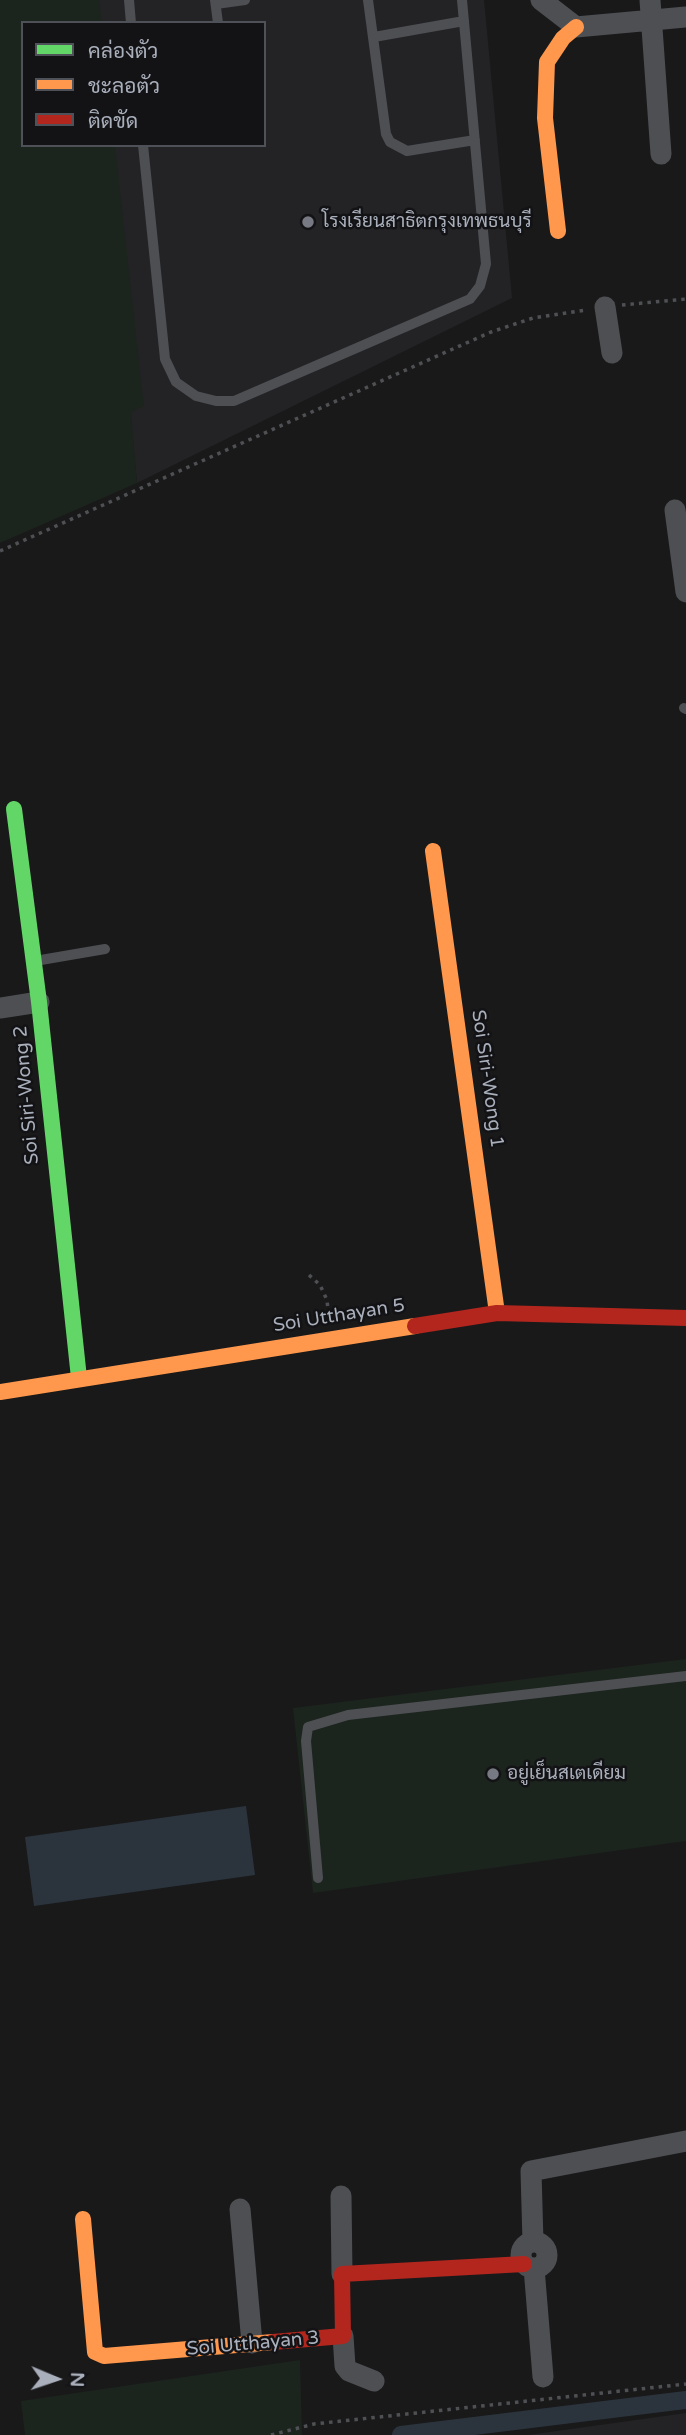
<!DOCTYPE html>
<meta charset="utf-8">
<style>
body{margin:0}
#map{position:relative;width:686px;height:2435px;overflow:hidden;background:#19191a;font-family:"Varela Round",Sarabun,sans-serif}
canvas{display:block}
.legend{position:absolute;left:21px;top:21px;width:245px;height:126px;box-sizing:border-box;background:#131316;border:2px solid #4f5158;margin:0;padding:9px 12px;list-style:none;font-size:21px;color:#a9afbb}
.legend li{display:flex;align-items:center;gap:14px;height:35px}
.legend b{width:35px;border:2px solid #4f5158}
.north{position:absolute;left:21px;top:2344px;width:70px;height:70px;-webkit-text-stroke:5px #131316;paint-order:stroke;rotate:92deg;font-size:19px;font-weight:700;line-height:28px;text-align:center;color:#a9afbb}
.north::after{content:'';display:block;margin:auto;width:24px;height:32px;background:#a9afbb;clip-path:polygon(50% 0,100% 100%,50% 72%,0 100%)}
</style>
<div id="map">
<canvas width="686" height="2435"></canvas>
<ul class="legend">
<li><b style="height:9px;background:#63d668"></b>คล่องตัว</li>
<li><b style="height:9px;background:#ff974d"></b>ชะลอตัว</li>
<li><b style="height:9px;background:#b3261e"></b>ติดขัด</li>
</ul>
<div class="north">N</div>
</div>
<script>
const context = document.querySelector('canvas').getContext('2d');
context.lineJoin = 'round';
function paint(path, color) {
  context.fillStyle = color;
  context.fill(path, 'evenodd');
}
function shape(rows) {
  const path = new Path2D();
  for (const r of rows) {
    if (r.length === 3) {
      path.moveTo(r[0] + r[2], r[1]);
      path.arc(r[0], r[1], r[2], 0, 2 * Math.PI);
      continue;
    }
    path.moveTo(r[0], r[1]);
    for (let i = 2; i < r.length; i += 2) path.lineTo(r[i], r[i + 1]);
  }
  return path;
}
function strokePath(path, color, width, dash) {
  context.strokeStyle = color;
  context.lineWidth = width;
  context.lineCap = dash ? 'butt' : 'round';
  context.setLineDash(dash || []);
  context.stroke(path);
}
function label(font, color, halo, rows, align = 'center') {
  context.font = font + ' "Varela Round",Sarabun,sans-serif';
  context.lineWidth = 5;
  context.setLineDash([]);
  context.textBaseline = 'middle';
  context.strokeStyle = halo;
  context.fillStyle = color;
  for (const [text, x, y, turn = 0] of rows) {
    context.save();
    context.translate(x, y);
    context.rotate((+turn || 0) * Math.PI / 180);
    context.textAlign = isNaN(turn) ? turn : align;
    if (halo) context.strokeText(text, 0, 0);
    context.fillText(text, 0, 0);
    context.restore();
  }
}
paint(shape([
 [88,0,484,0,512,298,137,483,103,145,264,145,264,23,91,23],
 [686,2413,686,2435,528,2435]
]), '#232326');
paint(shape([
 [0,0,99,0,102,23,23,23,23,145,115,145,144,406,131,412,137,483,0,543],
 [686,1659,686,1841,313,1893,293,1708],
 [300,2360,302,2435,25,2435,21,2401]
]), '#1c241e');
paint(shape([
 [246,1806,255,1875,34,1906,25,1837]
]), '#2b343d');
strokePath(shape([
 [401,2435,686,2400]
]), '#2b343d', 18);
strokePath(shape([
 [622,305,686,299],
 [0,551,491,332,533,318,587,310],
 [309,1275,320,1285,327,1300,329,1319],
 [271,2435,314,2424,686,2384]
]), '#4f5054', 3.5, [3.5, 5]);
strokePath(shape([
 [129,0,131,23],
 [215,0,218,23],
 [368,0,386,134,390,142,407,151,475,140],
 [216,4,245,0],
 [374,37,464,21],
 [143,145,165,359,176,382,196,396,216,401,234,401,470,299,480,286,486,264,462,0],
 [684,708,686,709],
 [35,961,105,949],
 [318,1878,306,1741,308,1727,348,1715,686,1676]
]), '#4d4f53', 10);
strokePath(shape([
 [541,0,576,27,686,17],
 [650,0,661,154],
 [605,307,612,353],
 [675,510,686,592],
 [0,1008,39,1002],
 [341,2196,342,2274],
 [240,2209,252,2343],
 [534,2255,13],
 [533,2242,531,2171,686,2141],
 [534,2268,543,2377],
 [343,2336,345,2366,349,2371,374,2381]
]), '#4d4f53', 21);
strokePath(shape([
 [14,809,39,1002,79,1378]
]), '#63d668', 16);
strokePath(shape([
 [558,231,545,118,547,62,563,38,576,27],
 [433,851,497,1313],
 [0,1392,415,1326],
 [83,2219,95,2352,104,2356,273,2342]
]), '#ff974d', 16);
strokePath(shape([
 [415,1326,497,1313,686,1318],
 [273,2342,343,2336,342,2274,524,2264]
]), '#b3261e', 16);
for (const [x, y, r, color] of [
 [308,222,7,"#777a83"],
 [493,1774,7,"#777a83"]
]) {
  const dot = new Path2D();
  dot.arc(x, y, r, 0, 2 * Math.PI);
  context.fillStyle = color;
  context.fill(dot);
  strokePath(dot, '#131316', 2.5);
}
label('19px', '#a9afbb', '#131316', [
 ["โรงเรียนสาธิตกรุงเทพธนบุรี",322,222],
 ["อยู่เย็นสเตเดียม",507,1774]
], 'left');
label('19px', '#a9afbb', '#131316', [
 ["Soi Siri-Wong 1",487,1079,82],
 ["Soi Siri-Wong 2",27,1095,-95],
 ["Soi Utthayan 5",339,1316,-9],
 ["Soi Utthayan 3",253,2344,-5]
]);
</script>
